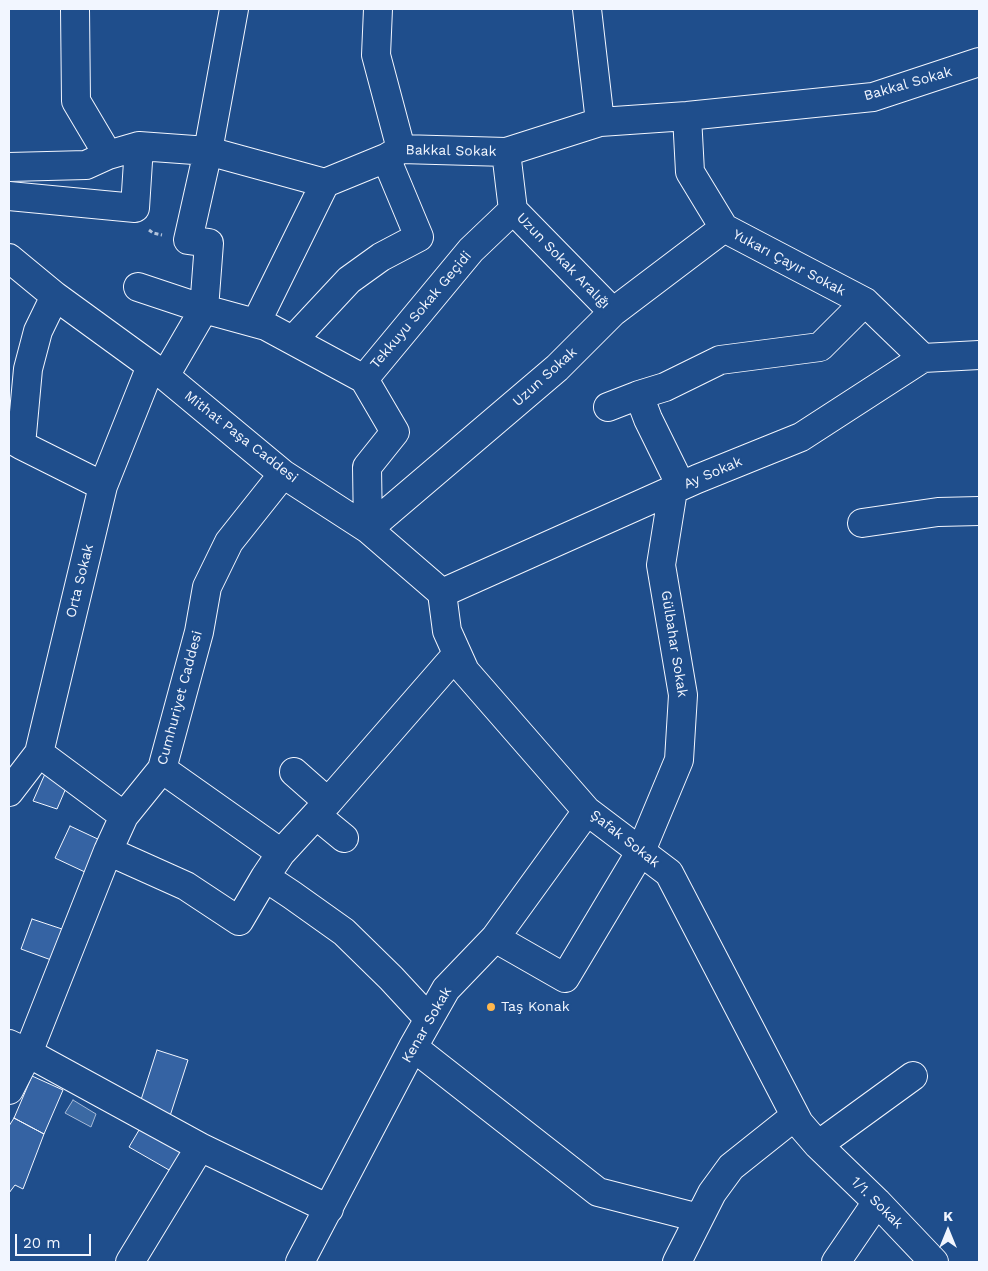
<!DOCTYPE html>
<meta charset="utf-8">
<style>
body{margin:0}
#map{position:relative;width:988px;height:1271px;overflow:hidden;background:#1f4e8c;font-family:"Work Sans",sans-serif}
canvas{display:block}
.frame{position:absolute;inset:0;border:10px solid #f2f6ff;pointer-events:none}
.north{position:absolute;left:923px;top:1206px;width:50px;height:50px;-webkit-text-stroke:4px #1f4e8c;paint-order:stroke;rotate:0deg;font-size:14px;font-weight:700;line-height:20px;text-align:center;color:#f2f6ff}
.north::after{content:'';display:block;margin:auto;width:18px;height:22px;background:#f2f6ff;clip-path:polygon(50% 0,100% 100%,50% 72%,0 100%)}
.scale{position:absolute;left:15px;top:1234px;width:76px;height:22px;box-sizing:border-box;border:2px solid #f2f6ff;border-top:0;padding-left:6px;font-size:15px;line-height:18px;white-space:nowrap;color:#f2f6ff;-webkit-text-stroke:4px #1f4e8c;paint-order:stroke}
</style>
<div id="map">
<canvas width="988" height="1271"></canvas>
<div class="frame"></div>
<div class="north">K</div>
<div class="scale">20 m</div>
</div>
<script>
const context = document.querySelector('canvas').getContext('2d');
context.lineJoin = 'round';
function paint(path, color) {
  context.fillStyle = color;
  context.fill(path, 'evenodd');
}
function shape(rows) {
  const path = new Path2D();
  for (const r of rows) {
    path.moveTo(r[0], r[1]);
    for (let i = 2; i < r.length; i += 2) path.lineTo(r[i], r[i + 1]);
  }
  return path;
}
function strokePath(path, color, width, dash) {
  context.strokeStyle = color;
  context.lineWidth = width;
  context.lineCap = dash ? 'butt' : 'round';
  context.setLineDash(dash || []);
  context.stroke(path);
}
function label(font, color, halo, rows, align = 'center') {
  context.font = font + ' "Work Sans",sans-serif';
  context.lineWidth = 4;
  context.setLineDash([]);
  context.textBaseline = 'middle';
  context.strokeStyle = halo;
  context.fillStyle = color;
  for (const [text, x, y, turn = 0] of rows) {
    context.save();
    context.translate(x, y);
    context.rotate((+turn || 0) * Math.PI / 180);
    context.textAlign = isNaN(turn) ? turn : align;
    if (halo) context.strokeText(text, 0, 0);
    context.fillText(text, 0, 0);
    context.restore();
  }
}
const water = shape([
 [73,1100,96,1114,91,1127,65,1113,73,1100]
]);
paint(water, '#3b69a3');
strokePath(water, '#a8bbd7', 1);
const building = shape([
 [48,767,69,781,57,809,33,801,48,767],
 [70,826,102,841,87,873,55,858,70,826],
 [32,919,65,930,54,961,21,949,32,919],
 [157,1050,188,1060,170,1116,139,1106,157,1050],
 [32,1076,63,1090,44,1134,14,1118,32,1076],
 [14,1118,44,1134,23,1189,15,1185,9,1193,9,1126,14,1118],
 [145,1120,191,1146,176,1174,129,1147,145,1120]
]);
paint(building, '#3563a3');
strokePath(building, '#f2f6ff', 1);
const minor = shape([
 [75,9,76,101,108,155],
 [378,9,376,55,401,149],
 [587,9,600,122],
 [687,116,690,172,724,228,865,302,923,358],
 [506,152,513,210,613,312],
 [9,167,86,165,108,155,139,146,208,151,234,9],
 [9,196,135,208,139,146],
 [9,258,55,296,165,376,283,474,368,529,442,593,447,631,465,671,587,811,669,873,799,1123,818,1145,877,1202,934,1262],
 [138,287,204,309,266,326,364,379],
 [256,323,325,183],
 [293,340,349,280,381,257,419,237,386,158],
 [165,376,204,309,209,243,188,240,208,151,325,183,386,158,401,149,506,152,600,122,687,116,873,97,979,62],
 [639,395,665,387,720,360,820,347,865,302],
 [608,407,639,395,648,419,681,486],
 [9,438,21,445,28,369,38,331,55,296],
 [21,445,103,486],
 [862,523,938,512,979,511],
 [368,529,557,368,613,312,724,228],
 [368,529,367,467,395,432,364,379,471,250,513,210],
 [442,593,697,479,801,437,923,358,979,355],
 [39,753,124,816],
 [162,769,281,853],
 [294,772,328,802,281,853,265,877,292,895,344,932,391,978,429,1019],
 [9,792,39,753,103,486,151,366],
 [328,802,457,654],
 [316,815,344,838],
 [108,851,186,886,239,921,265,877],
 [495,938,565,978,641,851,679,760,683,695,661,565,673,490],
 [9,1044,28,1053,200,1147],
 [413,1047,598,1192,699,1218],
 [9,1090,28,1053,108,851,124,816,162,769,199,632,207,587,229,542,283,474],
 [818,1145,913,1076],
 [130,1262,200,1147,329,1209],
 [300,1262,413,1047,446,989,495,938,587,811],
 [677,1262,712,1193,731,1167,795,1116],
 [836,1262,877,1202]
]);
strokePath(minor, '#f2f6ff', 30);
strokePath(shape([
 [149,230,153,233,162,235]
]), '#b3c4dc', 3, [4, 2.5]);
strokePath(minor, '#1f4e8c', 28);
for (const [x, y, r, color] of [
 [491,1007,5,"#ffb74d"]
]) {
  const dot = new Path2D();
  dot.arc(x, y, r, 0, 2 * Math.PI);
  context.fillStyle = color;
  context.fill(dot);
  strokePath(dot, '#1f4e8c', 2);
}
label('14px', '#f2f6ff', '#1f4e8c', [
 ["Bakkal Sokak",908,84,-16],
 ["Bakkal Sokak",451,151,1],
 ["Uzun Sokak Aralığı",563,261,46],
 ["Yukarı Çayır Sokak",789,263,28],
 ["Tekkuyu Sokak Geçidi",421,310,-50],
 ["Uzun Sokak",545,377,-42],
 ["Mithat Paşa Caddesi",241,437,38],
 ["Ay Sokak",713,473,-23],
 ["Orta Sokak",80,581,-76],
 ["Gülbahar Sokak",674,644,81],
 ["Cumhuriyet Caddesi",180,698,-75],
 ["Şafak Sokak",625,839,38],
 ["Kenar Sokak",427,1025,-60],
 ["1/1. Sokak",877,1203,45]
]);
label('14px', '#f2f6ff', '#1f4e8c', [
 ["Taş Konak",501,1007]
], 'left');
</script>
